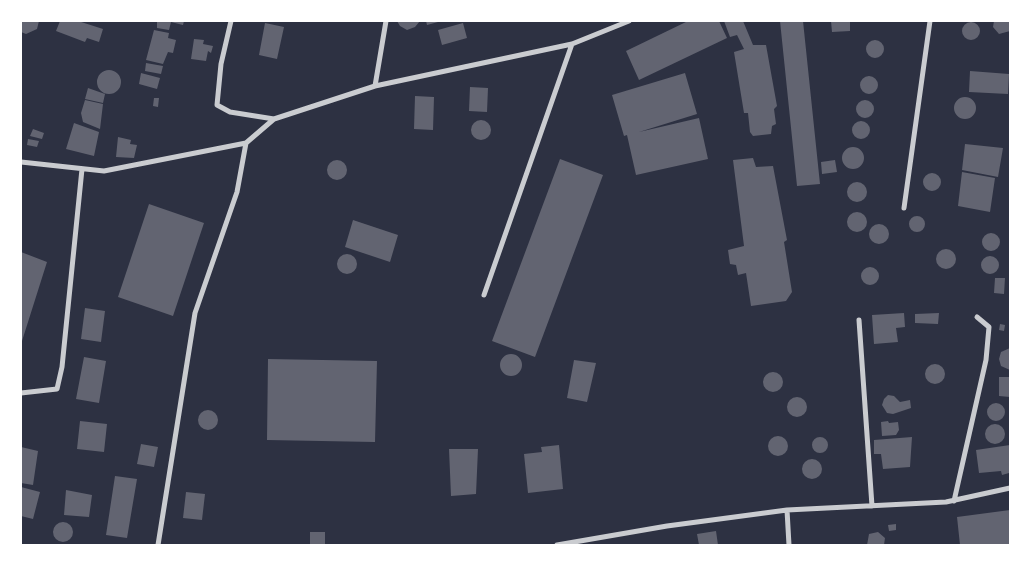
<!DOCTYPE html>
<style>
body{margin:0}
#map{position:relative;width:1031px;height:566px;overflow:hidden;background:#2d3142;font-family:Arial,sans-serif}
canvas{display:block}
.frame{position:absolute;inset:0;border:22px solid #fff;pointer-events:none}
</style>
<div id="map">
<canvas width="1031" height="566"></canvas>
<div class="frame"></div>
</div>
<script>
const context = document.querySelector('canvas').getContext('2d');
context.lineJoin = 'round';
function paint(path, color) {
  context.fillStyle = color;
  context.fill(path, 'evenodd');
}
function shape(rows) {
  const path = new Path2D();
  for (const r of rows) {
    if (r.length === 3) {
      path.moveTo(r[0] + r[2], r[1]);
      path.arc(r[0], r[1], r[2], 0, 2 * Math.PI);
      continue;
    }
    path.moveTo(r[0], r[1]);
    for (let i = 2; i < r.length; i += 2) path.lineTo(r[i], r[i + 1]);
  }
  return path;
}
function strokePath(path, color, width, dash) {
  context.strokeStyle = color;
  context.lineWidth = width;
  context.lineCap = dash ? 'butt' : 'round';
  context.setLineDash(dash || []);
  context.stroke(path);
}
paint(shape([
 [21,21,39,21,37,29,26,34,21,32],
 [60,21,78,21,103,29,99,42,87,38,85,42,56,31],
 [157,21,184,21,183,25,171,22,169,30,157,28],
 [397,21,420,21,415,27,407,30,400,26],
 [426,21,438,21,438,22,427,25],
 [688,21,719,21,727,38,639,80,626,51],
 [724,21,743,21,753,45,766,45,777,106,774,109,776,124,772,126,771,134,753,136,750,132,748,113,744,113,734,52,744,49,737,35,730,37],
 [780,21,803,21,820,184,797,186],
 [831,21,850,21,850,31,832,32],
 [994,21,1010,21,1010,31,999,34,993,27],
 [971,31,9],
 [265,23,284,27,277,59,259,55],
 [463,23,467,38,442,45,438,30],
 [154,30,169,33,168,38,176,40,173,53,168,52,163,64,146,60],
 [194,39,204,40,203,44,213,46,211,53,208,51,206,61,191,59],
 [875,49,9],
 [146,63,163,66,161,74,145,71],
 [109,82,12],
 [970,71,1009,74,1008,94,969,92],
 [141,73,160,78,157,89,139,84],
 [685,73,697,114,639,132,699,118,708,159,636,175,627,135,624,136,612,95],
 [869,85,9],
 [470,87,488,88,487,112,469,111],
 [88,88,105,94,103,103,85,99],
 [415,96,434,97,433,130,414,129],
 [965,108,11],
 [154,98,159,98,158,107,153,106],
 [865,109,9],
 [85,100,103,104,100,129,83,122,81,113],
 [481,130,10],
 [861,130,9],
 [74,123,99,132,94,156,66,149],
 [33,129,44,133,42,139,30,136],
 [118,137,131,140,130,144,137,145,134,158,116,157],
 [28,139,39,141,37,147,27,145],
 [965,144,1003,148,998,177,962,170],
 [853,158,11],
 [753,158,756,167,773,166,787,240,784,242,792,292,786,301,751,306,746,273,738,275,736,265,730,264,728,250,744,246,733,160],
 [560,159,603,175,535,357,492,341],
 [337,170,10],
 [835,160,837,172,822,174,821,162],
 [962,172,995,178,990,212,958,206],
 [932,182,9],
 [857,192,10],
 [149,204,204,223,173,316,118,297],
 [857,222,10],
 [917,224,8],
 [353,220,398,235,390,262,345,247],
 [879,234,10],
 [991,242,9],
 [946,259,10],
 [21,252,47,262,22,341,21,341],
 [347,264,10],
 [990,265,9],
 [870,276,9],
 [995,278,1005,278,1004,294,994,293],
 [85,308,105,311,101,342,81,339],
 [904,313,905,327,896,328,898,342,874,344,872,315],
 [939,313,938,324,915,323,915,314],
 [1000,324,1005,325,1004,331,999,330],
 [1010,348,1010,370,1001,366,999,359,1001,352],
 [511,365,11],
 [84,357,106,361,99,403,76,399],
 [268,359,377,361,375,442,267,440],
 [574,360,596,363,587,402,567,398],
 [935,374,10],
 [773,382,10],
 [999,377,1010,377,1010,397,999,396],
 [888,395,894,396,900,402,910,400,911,408,893,414,887,413,882,405,884,399],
 [797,407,10],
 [996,412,9],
 [208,420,10],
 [80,421,107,424,104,452,77,449],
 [888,421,889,423,898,422,899,430,896,435,882,436,881,422],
 [995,434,10],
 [778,446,10],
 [820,445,8],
 [912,437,910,467,883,469,881,454,874,454,874,440],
 [141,444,158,447,154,467,137,464],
 [559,445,563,489,528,493,524,454,542,452,541,447],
 [1010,445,1009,473,1002,475,1001,471,979,473,976,450],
 [21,447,38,451,33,485,21,483],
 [449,449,478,449,476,494,451,496],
 [812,469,10],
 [115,476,137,479,127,538,106,535],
 [21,487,40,492,33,519,21,516],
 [66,490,92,495,89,517,64,515],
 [186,492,205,494,202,520,183,518],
 [1010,510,1010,545,960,545,957,517],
 [63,532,10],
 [896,524,896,530,889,531,888,525],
 [716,531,718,545,699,545,697,534],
 [310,532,325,532,325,545,310,545],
 [878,532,885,538,884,545,867,545,869,534]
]), '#626471');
strokePath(shape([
 [231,21,221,64,217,105,230,112,274,119],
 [375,86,386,21],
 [21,162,104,171,246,143,274,119,375,86,572,44,629,21],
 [904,208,930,21],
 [484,295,572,44],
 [859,320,872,506],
 [21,393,57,389,62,367,82,169],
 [954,501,986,360,989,327,977,317],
 [787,510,789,545],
 [158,545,195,313,237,192,246,143],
 [557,545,667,526,787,510,946,502,1010,488]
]), '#caccd0', 5);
</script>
